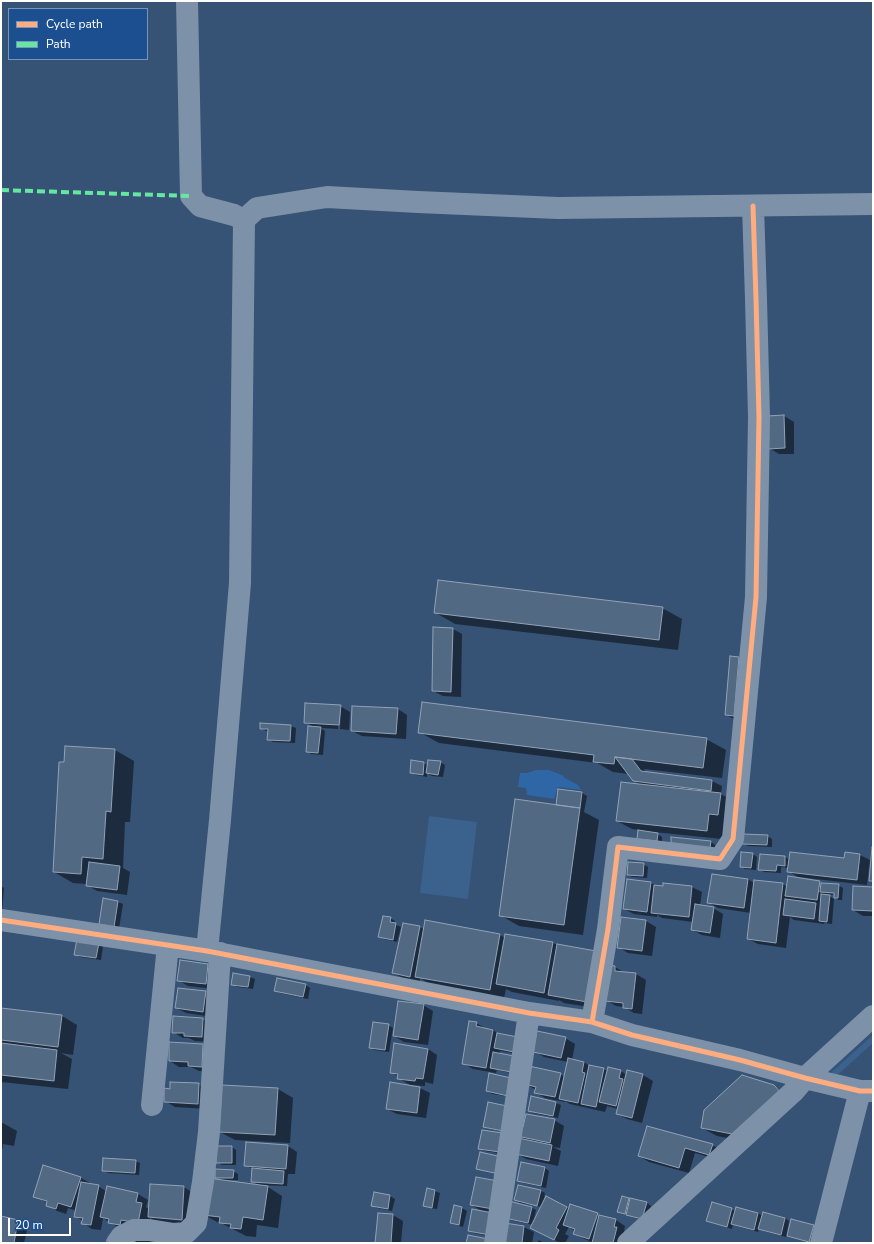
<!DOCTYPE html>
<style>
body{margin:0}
#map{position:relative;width:874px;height:1244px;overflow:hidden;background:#365274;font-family:"Nunito Sans",sans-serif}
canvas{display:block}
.frame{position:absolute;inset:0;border:2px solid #fff;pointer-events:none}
.legend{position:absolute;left:8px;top:8px;width:140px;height:52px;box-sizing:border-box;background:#1b4f8f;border:1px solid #7695bc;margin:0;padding:5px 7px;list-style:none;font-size:12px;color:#fff}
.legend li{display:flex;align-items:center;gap:8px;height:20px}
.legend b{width:20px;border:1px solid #7695bc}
.scale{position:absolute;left:8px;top:1218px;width:63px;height:18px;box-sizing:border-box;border:2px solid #fff;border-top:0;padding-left:5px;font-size:12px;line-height:14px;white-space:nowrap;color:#fff;-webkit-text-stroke:3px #1b4f8f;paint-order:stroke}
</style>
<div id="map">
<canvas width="874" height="1244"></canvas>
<div class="frame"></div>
<ul class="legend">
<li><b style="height:5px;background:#ffac80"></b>Cycle path</li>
<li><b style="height:5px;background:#66e7a1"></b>Path</li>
</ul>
<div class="scale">20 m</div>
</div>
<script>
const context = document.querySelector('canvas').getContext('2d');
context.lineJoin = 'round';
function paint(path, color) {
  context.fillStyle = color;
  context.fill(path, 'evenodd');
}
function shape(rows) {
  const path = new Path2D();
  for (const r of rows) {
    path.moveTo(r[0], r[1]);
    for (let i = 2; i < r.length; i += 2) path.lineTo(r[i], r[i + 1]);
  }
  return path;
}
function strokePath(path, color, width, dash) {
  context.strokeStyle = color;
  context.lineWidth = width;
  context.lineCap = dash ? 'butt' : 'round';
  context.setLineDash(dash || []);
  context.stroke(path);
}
paint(shape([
 [536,770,549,770,562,775,565,778,578,785,581,790,558,787,554,799,527,795,526,788,518,787,520,773,527,773]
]), '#2f66a5');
paint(shape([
 [429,816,477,822,468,899,420,893]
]), '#3b618d');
paint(shape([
 [784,416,794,422,794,454,779,454,769,448],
 [662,608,682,619,678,650,455,624,436,613],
 [453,629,462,634,461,697,443,696,433,691],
 [738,658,748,664,736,720,726,715],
 [340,706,350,712,349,730,340,729,341,710,339,710,338,729,321,728,325,731,323,755,311,754,307,751,314,727,305,722],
 [398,709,407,715,406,739,362,736,352,731],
 [261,724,291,726,296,728,295,743,273,742,268,739,269,731,266,731,261,728],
 [419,732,706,739,726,750,722,778,644,769,647,773,712,781,722,786,721,794,735,802,724,822,722,839,654,832,662,837,662,843,639,830,632,829,617,821,641,785,633,780,629,774,613,772,597,763,439,743],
 [115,750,134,761,130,822,125,822,123,868,130,872,127,895,97,891,87,885,87,884,73,883,54,872,65,763],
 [440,762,445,765,443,777,432,776,427,773,427,777,416,775,411,772,424,763,428,766],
 [559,790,582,793,587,796,584,812,599,820,583,935,519,926,500,915,559,806],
 [768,836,772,839,772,847,748,846,743,843],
 [711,842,715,845,715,850,676,845],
 [846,853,860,855,870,860,867,885,798,877,788,871,789,868,781,867,781,873,764,872,759,869,761,855,785,857,790,860,845,859],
 [753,854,757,857,756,870,745,869,741,866],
 [643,864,648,867,647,878,632,877,628,875],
 [748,879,754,883,755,881,783,884,787,887,820,882,824,884,838,885,843,888,842,900,839,900,835,898,835,895,827,894,834,899,832,924,824,923,824,924,794,920,790,917,786,948,758,944,748,939,751,913,718,908,709,903],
 [651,883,656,886,663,887,664,884,692,887,702,892,700,906,713,908,723,914,720,938,702,935,692,930,693,922,662,918,657,915,657,917,634,914,624,909],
 [1,886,4,888,2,912,1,912],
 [873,888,873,916,863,916,853,910],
 [104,899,118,902,123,904,119,929,105,926],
 [390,918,395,921,394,924,401,927,397,942,384,939,379,936],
 [622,918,646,921,656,927,652,956,628,953,618,947],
 [404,924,420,927,425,930,500,935,505,938,505,936,553,943,609,966,615,967,625,973,636,974,646,980,642,1014,634,1013,624,1007,616,1006,606,1000,602,1009,564,1003,559,1000,559,1001,512,992,506,989,504,998,431,985,420,978,420,982,403,978,393,973],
 [564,996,592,1001,592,1003,564,998],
 [78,940,103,946,101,960,80,957,75,954],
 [208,965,217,970,215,989,188,986,178,980],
 [234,975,250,977,255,979,253,989,237,987,232,984],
 [306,985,310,988,308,999,280,993,275,990],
 [205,992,215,997,213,1017,186,1013,176,1008],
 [423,1005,433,1011,428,1045,404,1042,394,1036],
 [1,1009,62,1016,77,1025,73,1055,61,1053,72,1059,68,1089,1,1082],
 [202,1019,212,1024,211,1042,195,1041,189,1038,183,1038,173,1032],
 [476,1023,487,1029,493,1030,499,1034,519,1054,500,1051,499,1054,516,1074,497,1070,496,1073,473,1069,463,1063],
 [388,1025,393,1028,389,1052,374,1050,370,1048],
 [565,1038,575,1044,572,1060,584,1062,590,1066,603,1069,608,1071,608,1068,621,1071,627,1075,628,1072,643,1075,653,1081,642,1123,627,1119,617,1114,618,1109,607,1106,605,1112,570,1104,565,1101,565,1102,545,1098,535,1092,536,1090,526,1084,560,1074,565,1077,568,1062,544,1057,534,1051],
 [202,1045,212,1050,211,1072,199,1071,191,1067,179,1067,170,1061],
 [428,1049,437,1055,433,1084,425,1082,425,1086,410,1085,398,1078,399,1077,391,1072],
 [490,1074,512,1097,492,1094,487,1091],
 [391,1083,420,1088,430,1093,426,1118,397,1114,387,1109],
 [198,1084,208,1090,207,1109,175,1107,165,1101,171,1090],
 [773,1086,788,1095,748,1142,717,1136,702,1128],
 [278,1089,293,1098,290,1143,235,1140,220,1132],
 [531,1098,556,1103,561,1105,558,1118,533,1113,529,1110],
 [489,1104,507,1132,489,1129,485,1127],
 [554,1120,564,1126,560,1148,553,1147,561,1151,558,1166,526,1159,517,1154,527,1141,518,1136],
 [1,1122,17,1131,14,1146,3,1144,1,1156],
 [648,1127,712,1145,722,1151,719,1160,695,1153,689,1173,649,1162,639,1156],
 [482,1131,504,1154,484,1151,480,1148],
 [288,1146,297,1152,295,1174,288,1174,287,1186,258,1185,252,1181,253,1169,245,1165],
 [232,1147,236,1150,236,1165,222,1165,217,1162],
 [135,1161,140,1163,139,1175,108,1173,103,1170],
 [522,1163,545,1168,549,1171,546,1188,523,1183,519,1180],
 [233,1171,238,1174,238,1180,224,1180,224,1182,268,1187,282,1196,278,1228,257,1225,256,1237,246,1236,223,1224,219,1223,204,1215,223,1181,216,1177],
 [81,1178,90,1183,90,1185,98,1186,106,1191,107,1187,138,1194,148,1200,146,1207,149,1209,184,1187,193,1193,192,1225,158,1223,150,1218,148,1228,119,1228,103,1218,101,1230,92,1229,83,1223,83,1221,75,1216,77,1211,68,1208,66,1214,57,1211,47,1205,48,1203,34,1196],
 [498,1182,494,1237,474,1233,469,1230,484,1212,471,1205],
 [427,1189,435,1191,440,1193,437,1209,429,1208,424,1205],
 [541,1191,545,1193,543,1203,547,1198,569,1209,598,1214,603,1217,616,1220,625,1226,624,1232,624,1243,593,1243,574,1234,575,1231,569,1227,565,1234,569,1236,565,1243,560,1243,541,1233,533,1225,511,1220,506,1217,531,1207,536,1210,533,1223,542,1207,520,1203,516,1200],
 [375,1193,390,1196,395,1199,392,1211,377,1208,372,1205],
 [622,1197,647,1203,651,1206,647,1221,632,1217,621,1211,620,1212,624,1215,619,1212],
 [712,1203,736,1211,758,1213,763,1216,785,1218,789,1221,786,1237,764,1231,759,1228,758,1232,737,1226,733,1224,732,1229,712,1223,707,1220],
 [454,1207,462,1208,467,1211,463,1227,456,1225,451,1223],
 [393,1215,403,1221,401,1243,376,1243],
 [1,1217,18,1221,28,1226,24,1243,1,1243],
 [813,1226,818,1228,812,1243,793,1238,788,1236],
 [524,1227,534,1232,532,1243,503,1243],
 [130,1237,159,1243,123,1243],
 [539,1240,544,1243,537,1243]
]), '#0007');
strokePath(shape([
 [835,1073,873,1039]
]), '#3b618d', 6);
const building = shape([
 [784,415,785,448,768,449,767,416,784,415],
 [438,580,663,607,659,640,434,613,438,580],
 [433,627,453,628,451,692,432,691,433,627],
 [730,656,739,657,734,716,725,715,730,656],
 [422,702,707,738,703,768,615,757,614,764,593,762,594,755,418,733,422,702],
 [305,703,341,705,339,725,304,723,305,703],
 [352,706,398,708,396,734,351,731,352,706],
 [260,723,291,725,290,741,267,740,268,729,260,729,260,723],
 [308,726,321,727,318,753,306,752,308,726],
 [65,746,115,749,111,812,106,811,103,859,82,857,81,874,53,872,59,762,64,762,65,746],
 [615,757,632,759,641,771,712,780,711,791,633,781,615,757],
 [411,760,424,762,423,775,410,773,411,760],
 [428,760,441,761,438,775,426,773,428,760],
 [621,782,721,793,718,815,709,814,707,831,616,821,621,782],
 [558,789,582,792,580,808,556,805,558,789],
 [515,799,580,808,564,925,499,916,515,799],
 [638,830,658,833,657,841,637,839,638,830],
 [743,834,768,835,767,845,742,844,743,834],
 [671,837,711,841,710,848,671,843,671,837],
 [872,847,873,847,873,881,869,881,872,847],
 [741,852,753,853,751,868,740,867,741,852],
 [790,852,844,858,845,852,860,854,857,880,787,872,790,852],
 [760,854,785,856,785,866,777,865,776,871,758,870,760,854],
 [89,862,120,866,117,890,86,886,89,862],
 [628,862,644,863,643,876,627,875,628,862],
 [712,874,748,879,744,908,707,903,712,874],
 [788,876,820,881,817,900,785,896,788,876],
 [627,879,651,882,647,912,623,909,627,879],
 [754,880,783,883,776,943,747,939,754,880],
 [663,883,692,886,689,917,651,913,654,885,663,886,663,883],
 [821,883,839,884,838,898,834,898,834,893,820,892,821,883],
 [853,886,873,887,873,911,852,910,853,886],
 [821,894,830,895,827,922,819,921,821,894],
 [103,898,118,901,114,927,99,924,103,898],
 [785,899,816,903,814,919,783,915,785,899],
 [695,904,714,907,710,933,691,930,695,904],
 [383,916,391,917,390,922,396,923,393,940,378,937,383,916],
 [621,917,646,920,642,951,617,948,621,917],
 [425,920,500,934,490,990,415,977,425,920],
 [403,923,420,926,410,977,392,973,403,923],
 [505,934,553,942,544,993,496,984,505,934],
 [77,939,99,943,96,958,74,955,77,939],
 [557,944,596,951,587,1002,548,995,557,944],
 [180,960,208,964,206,984,177,981,180,960],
 [610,965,615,966,615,971,636,973,632,1009,623,1008,623,1003,605,1001,610,965],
 [233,973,250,976,248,987,231,985,233,973],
 [277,978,306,984,303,997,274,991,277,978],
 [178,988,206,991,203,1012,175,1008,178,988],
 [398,1001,424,1004,418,1040,393,1036,398,1001],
 [1,1008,62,1015,58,1047,1,1040,1,1008],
 [173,1016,203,1018,202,1037,184,1036,184,1033,172,1033,173,1016],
 [469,1021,477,1022,476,1026,493,1030,486,1068,462,1064,469,1021],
 [373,1022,389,1024,385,1050,369,1048,373,1022],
 [537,1031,566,1037,561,1058,533,1052,537,1031],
 [497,1033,518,1037,514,1052,494,1048,497,1033],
 [169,1042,203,1044,202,1067,188,1066,188,1062,169,1061,169,1042],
 [1,1043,57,1050,54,1081,1,1075,1,1043],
 [394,1043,428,1049,423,1079,416,1078,415,1081,397,1079,398,1074,390,1073,394,1043],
 [493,1052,514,1056,511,1072,490,1068,493,1052],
 [568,1058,584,1062,582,1072,585,1073,578,1103,559,1099,568,1058],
 [589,1065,604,1068,596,1107,581,1104,589,1065],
 [529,1066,561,1073,555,1097,534,1093,536,1087,525,1084,529,1066],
 [608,1067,621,1070,619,1078,623,1079,616,1106,599,1102,608,1067],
 [627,1070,643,1074,632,1118,616,1114,627,1070],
 [489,1073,511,1078,508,1096,486,1091,489,1073],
 [742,1075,774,1085,781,1093,732,1134,701,1128,704,1110,742,1075],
 [170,1082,199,1083,198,1104,164,1102,164,1088,170,1089,170,1082],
 [390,1082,420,1087,417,1113,386,1109,390,1082],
 [222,1085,278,1088,275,1135,219,1132,222,1085],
 [531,1096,556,1102,553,1116,528,1111,531,1096],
 [488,1102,507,1106,503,1131,483,1127,488,1102],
 [526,1114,555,1119,550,1143,517,1136,519,1125,523,1127,526,1114],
 [647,1126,713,1144,709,1155,685,1148,679,1168,638,1156,647,1126],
 [482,1130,503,1133,500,1152,478,1149,482,1130],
 [518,1138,552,1145,549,1161,515,1154,518,1138],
 [246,1142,288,1145,286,1169,244,1166,246,1142],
 [216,1146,232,1146,232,1163,216,1163,216,1146],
 [480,1152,502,1157,499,1174,476,1169,480,1152],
 [103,1158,136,1160,135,1173,102,1171,103,1158],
 [521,1162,545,1167,541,1186,517,1181,521,1162],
 [43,1165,81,1177,71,1207,58,1203,56,1209,46,1206,47,1201,33,1197,43,1165],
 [252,1168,284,1171,283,1184,251,1182,252,1168],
 [215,1169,234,1170,233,1178,215,1178,215,1169],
 [476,1177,498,1181,493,1209,470,1205,476,1177],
 [208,1178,268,1186,263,1220,243,1217,241,1229,230,1228,231,1224,219,1223,220,1217,203,1215,208,1178],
 [81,1182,99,1185,91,1225,81,1224,83,1218,74,1217,81,1182],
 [150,1184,184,1186,182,1220,148,1217,150,1184],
 [518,1185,541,1190,537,1206,514,1200,518,1185],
 [107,1186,138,1193,136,1202,142,1203,138,1223,121,1220,120,1225,108,1223,109,1219,100,1217,107,1186],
 [427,1188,435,1190,432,1208,423,1206,427,1188],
 [374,1192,390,1195,388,1209,371,1206,374,1192],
 [546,1196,567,1207,556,1228,559,1230,554,1240,530,1228,546,1196],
 [622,1196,629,1198,625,1214,617,1212,622,1196],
 [630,1198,647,1202,642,1219,626,1215,630,1198],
 [509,1201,532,1207,528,1223,505,1218,509,1201],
 [712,1202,732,1208,727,1227,706,1221,712,1202],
 [570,1204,598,1213,589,1239,573,1234,575,1229,563,1225,570,1204],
 [454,1205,462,1207,459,1225,450,1223,454,1205],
 [736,1207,758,1213,754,1230,731,1224,736,1207],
 [472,1209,493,1213,490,1235,468,1231,472,1209],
 [763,1212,785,1218,781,1235,758,1229,763,1212],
 [378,1213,393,1214,391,1243,375,1243,378,1213],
 [599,1215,616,1219,614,1227,617,1227,613,1243,592,1243,599,1215],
 [1,1216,18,1220,14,1243,1,1243,1,1216],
 [791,1219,814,1225,809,1242,787,1236,791,1219],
 [505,1223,524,1226,522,1243,502,1243,505,1223],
 [468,1235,488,1239,487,1243,466,1243,468,1235]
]);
paint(building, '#526984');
strokePath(building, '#92a2b6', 1);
strokePath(shape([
 [187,1,191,196,200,206,234,215,244,220],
 [1,920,207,951,529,1013,592,1022,632,1035,740,1060,805,1078,860,1091,873,1091],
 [207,951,220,820,240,583,244,220,257,208,327,197,418,202,558,208,873,204],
 [592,1022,608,929,618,847,720,859,733,839,756,597,759,417,756,299,753,206],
 [152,1105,168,945],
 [117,1243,122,1236,134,1230,149,1230,174,1234,186,1233,196,1223,203,1182,209,1132,220,953],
 [495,1243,529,1013],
 [628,1243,793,1092,805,1078,873,1016],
 [821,1243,860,1091]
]), '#7d92a8', 22);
strokePath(shape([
 [1,190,191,196]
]), '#66e7a1', 4, [8, 4]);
strokePath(shape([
 [1,920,207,951,529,1013,592,1022,632,1035,740,1060,805,1078,860,1091,873,1091],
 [592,1022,608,929,618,847,720,859,733,839,756,597,759,417,756,299,753,206]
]), '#ffac80', 5);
</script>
